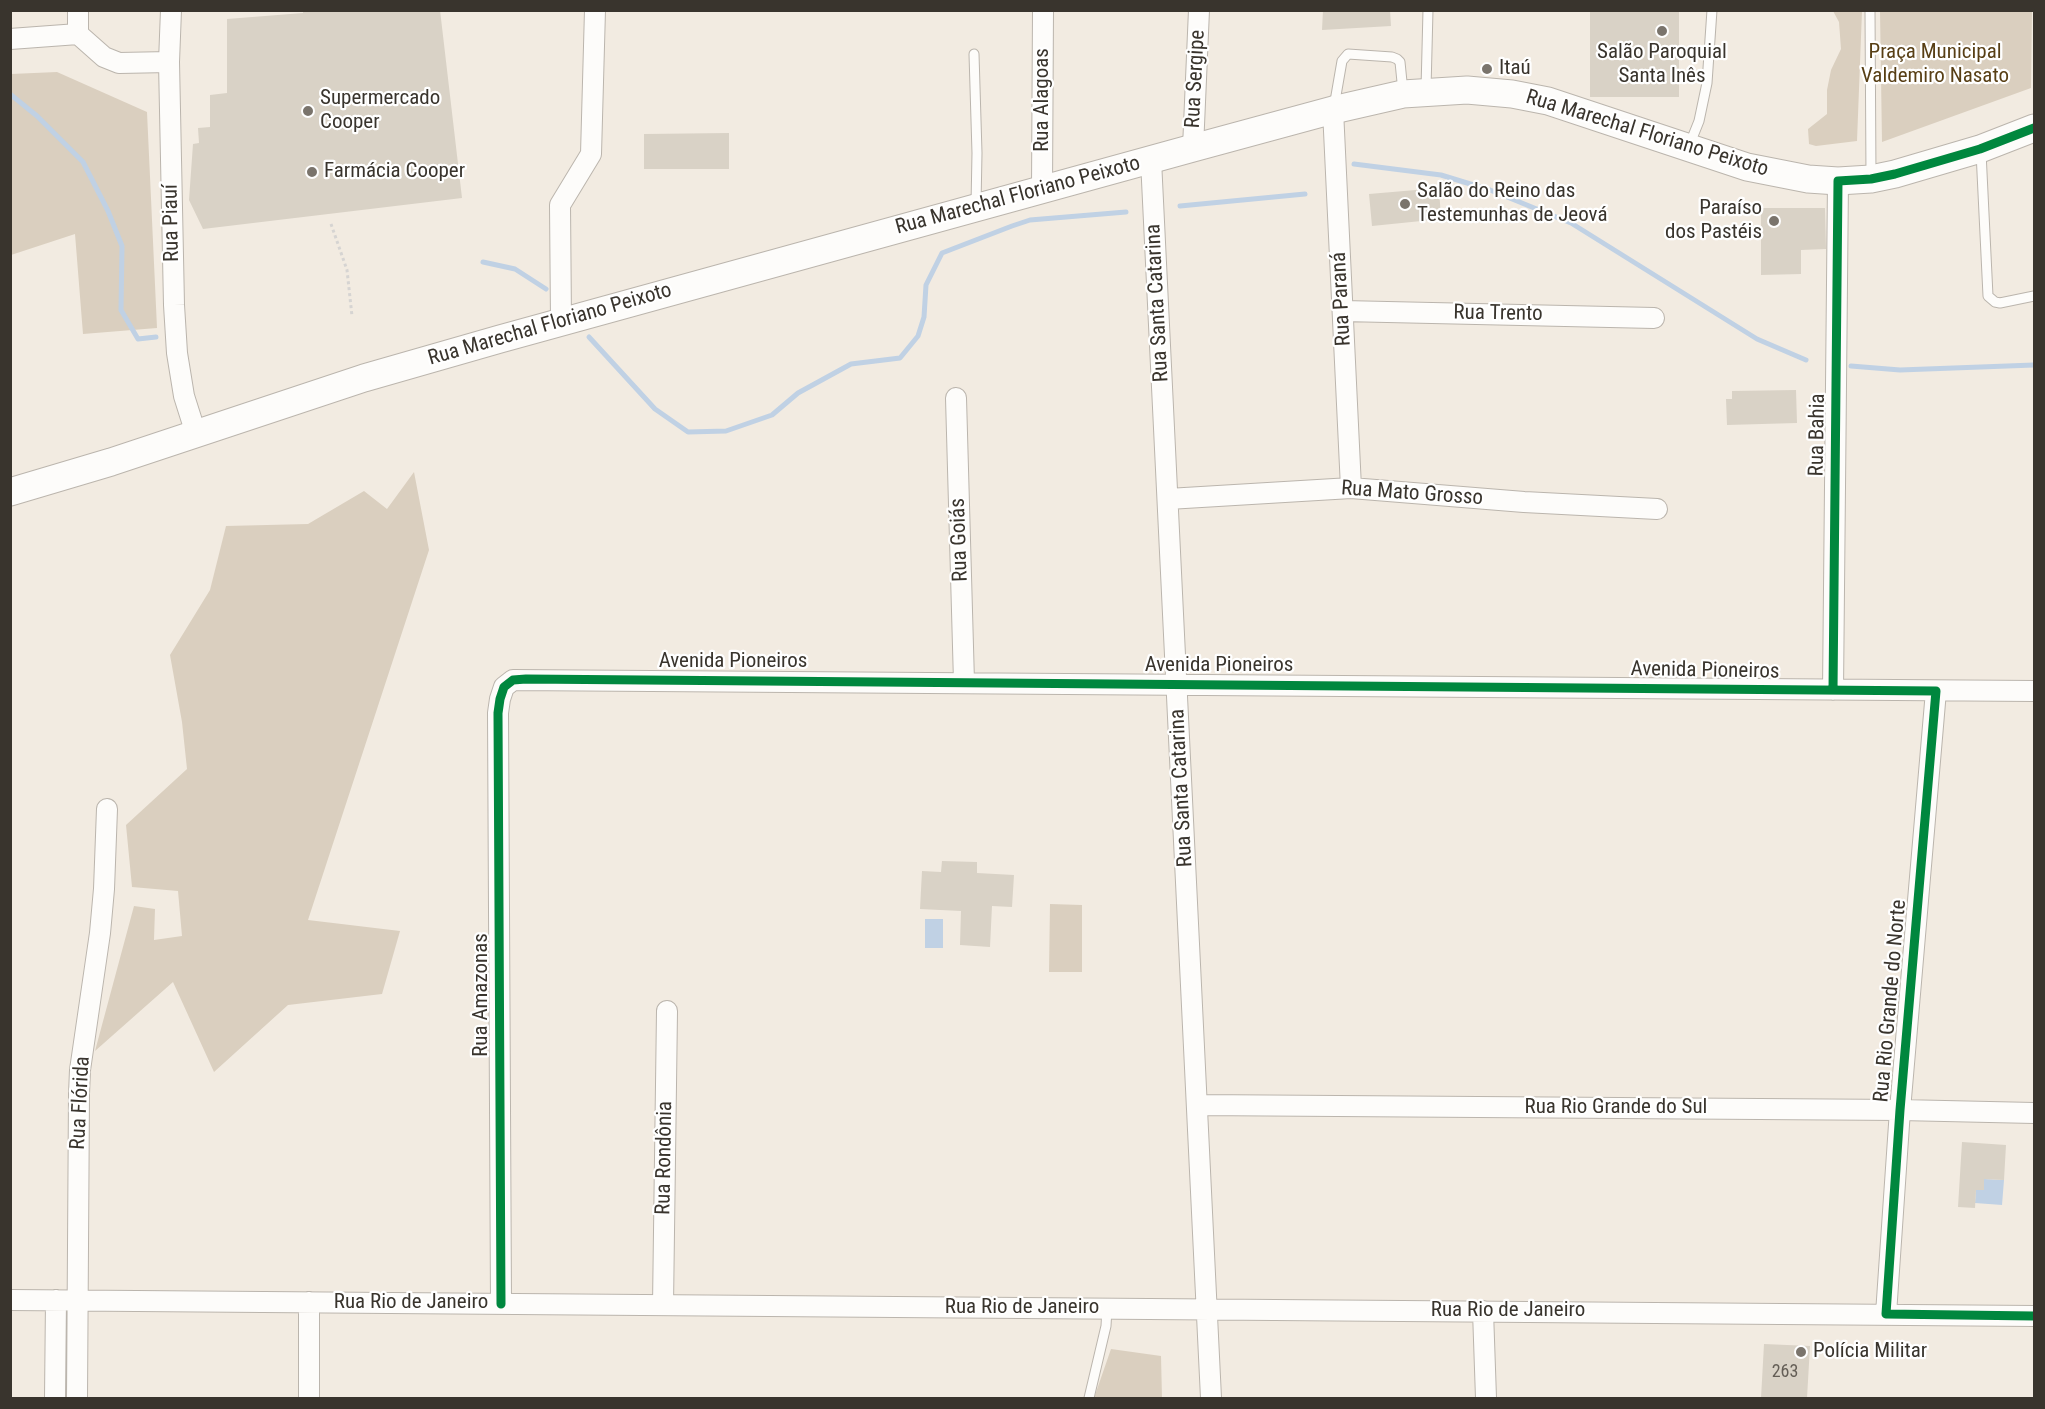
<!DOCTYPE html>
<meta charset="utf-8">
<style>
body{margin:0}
#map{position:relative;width:2045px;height:1409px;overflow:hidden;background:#f2ebe1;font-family:"Roboto Condensed",sans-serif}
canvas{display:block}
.frame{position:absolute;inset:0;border:12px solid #39342d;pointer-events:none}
</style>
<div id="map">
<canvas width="2045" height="1409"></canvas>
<div class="frame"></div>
</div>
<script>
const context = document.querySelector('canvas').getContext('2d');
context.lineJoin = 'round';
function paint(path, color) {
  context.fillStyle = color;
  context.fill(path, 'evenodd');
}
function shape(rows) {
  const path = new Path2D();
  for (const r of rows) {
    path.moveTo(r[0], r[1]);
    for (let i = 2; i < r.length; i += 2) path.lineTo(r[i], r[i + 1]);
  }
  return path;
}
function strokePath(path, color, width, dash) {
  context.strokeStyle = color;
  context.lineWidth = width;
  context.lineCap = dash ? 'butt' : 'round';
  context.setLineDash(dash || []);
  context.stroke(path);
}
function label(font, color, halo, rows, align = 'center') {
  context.font = font + ' "Roboto Condensed",sans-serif';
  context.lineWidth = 4.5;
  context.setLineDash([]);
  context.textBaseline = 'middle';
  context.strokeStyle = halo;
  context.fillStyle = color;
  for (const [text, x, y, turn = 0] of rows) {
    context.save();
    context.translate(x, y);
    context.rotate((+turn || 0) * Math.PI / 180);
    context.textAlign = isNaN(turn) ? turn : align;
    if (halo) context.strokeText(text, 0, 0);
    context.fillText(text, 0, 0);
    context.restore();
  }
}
paint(shape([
 [1833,11,1862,11,1857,141,1816,146,1809,144,1808,129,1827,114,1827,90,1831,70,1841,49,1839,22],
 [1880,11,2032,11,2031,88,1882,142],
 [57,72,147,112,157,328,83,334,75,234,11,255,11,74],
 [414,472,429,550,308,920,400,931,382,994,288,1005,214,1072,173,982,95,1051,134,906,155,909,154,940,182,936,178,891,132,887,126,825,187,769,182,722,170,655,210,590,226,526,308,524,364,491,387,509],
 [1050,904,1082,905,1082,972,1049,972],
 [1111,1349,1161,1356,1162,1398,1094,1398]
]), '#dacfbf');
paint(shape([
 [925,919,943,919,943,948,925,948],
 [1984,1179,2004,1180,2002,1205,1975,1203,1976,1190,1984,1190]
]), '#c0d1e4');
strokePath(shape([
 [10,94,37,116,83,162,108,211,122,246,121,310,138,339,156,337],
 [1354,164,1441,175,1490,190,1571,223,1757,339,1806,360],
 [1180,206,1305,194],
 [483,262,515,269,546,289],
 [589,337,655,409,688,432,726,431,772,415,798,393,851,364,900,358,918,336,924,317,926,285,942,253,1012,226,1030,220,1126,212],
 [1851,366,1900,370,2034,365]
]), '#c0d1e4', 5);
paint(shape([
 [303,10,440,10,462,198,203,229,189,200,193,144,199,143,198,128,210,127,210,95,227,93,227,19,303,13],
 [1323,10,1390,10,1391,26,1322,30],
 [1590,10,1679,10,1679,97,1590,97],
 [729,133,729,169,644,169,644,134],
 [1439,188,1441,219,1372,226,1369,194],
 [1761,208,1825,208,1826,249,1801,250,1801,274,1761,275],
 [1796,390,1797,423,1727,425,1726,399,1732,399,1732,391],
 [942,861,977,862,977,873,1014,875,1012,907,992,906,990,947,960,945,961,911,920,909,922,871,941,872],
 [1962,1142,2006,1145,2004,1180,1984,1179,1984,1190,1976,1190,1975,1208,1958,1207],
 [1764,1344,1810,1346,1807,1398,1761,1398]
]), '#d9d2c6');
const service = shape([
 [1870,10,1871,177],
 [974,54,977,153,976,205],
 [1426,89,1428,10],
 [1334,107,1342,61,1348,54,1392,57,1397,59,1400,62,1403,92],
 [1689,146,1699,121,1707,83,1712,10],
 [1981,152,1988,296,1995,302,2000,303,2034,296],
 [1089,1398,1106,1326,1107,1308]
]);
const minor = shape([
 [171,10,169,62,174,305,177,353,184,396,196,434],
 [78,34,78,10],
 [10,39,78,34,104,57,119,63,169,62],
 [1333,110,1351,488],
 [1193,148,1199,10],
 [1151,160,1211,1398],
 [1042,189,1043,10],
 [1343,311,1654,318],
 [561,321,560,205,591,154,595,10],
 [956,398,964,682],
 [1168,499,1351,488,1524,502,1657,509],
 [1833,690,1838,181],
 [1197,1105,1900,1110,2034,1113],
 [10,1300,2034,1316],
 [501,1304,498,713,500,699,504,687,513,680,2034,691],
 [663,1305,667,1011],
 [1483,1311,1486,1398],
 [1886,1314,1900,1110,1936,691],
 [55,1398,56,1300],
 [77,1398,79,1094,80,1070,100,933,104,889,107,809],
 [309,1398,309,1302]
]);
const secondary = shape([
 [10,492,111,462,364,378,500,339,1193,148,1333,110,1403,94,1467,90,1512,94,1548,101,1747,167,1808,179,1838,181,1871,179,1895,174,1980,149,2034,128]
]);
strokePath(service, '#bbb5ad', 11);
strokePath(minor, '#bbb5ad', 22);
strokePath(secondary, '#bbb5ad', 29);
strokePath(shape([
 [331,224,347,270,352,316]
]), '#d6d4d2', 3, [3, 3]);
strokePath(service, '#fdfcfa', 9);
strokePath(minor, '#fdfcfa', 20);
strokePath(secondary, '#fdfcfa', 27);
strokePath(shape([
 [1833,690,1838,181,1871,179,1895,174,1980,149,2034,128],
 [501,1304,498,713,500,699,504,687,513,680,526,679,1936,691,1900,1110,1886,1314,2034,1316]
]), '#00873e', 9);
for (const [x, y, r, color] of [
 [1662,31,6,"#7a746c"],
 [1487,69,6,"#7a746c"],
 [308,111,6,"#7a746c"],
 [312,172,6,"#7a746c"],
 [1405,204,6,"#7a746c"],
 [1774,221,6,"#7a746c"],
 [1801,1352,6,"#7a746c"]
]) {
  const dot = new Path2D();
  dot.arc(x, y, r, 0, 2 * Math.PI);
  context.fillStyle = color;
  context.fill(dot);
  strokePath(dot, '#fff', 2);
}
label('18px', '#645e56', null, [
 ["263",1785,1372]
]);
label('21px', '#39342d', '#fff', [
 ["Salão Paroquial",1662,53,"center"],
 ["Santa Inês",1662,77,"center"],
 ["Itaú",1499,69],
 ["Supermercado",320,99],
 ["Cooper",320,123],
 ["Farmácia Cooper",324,172],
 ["Salão do Reino das",1417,192],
 ["Testemunhas de Jeová",1417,216],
 ["Paraíso",1762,209,"right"],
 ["dos Pastéis",1762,233,"right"],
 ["Polícia Militar",1813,1352]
], 'left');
label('21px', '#583f15', '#fff', [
 ["Praça Municipal",1935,53],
 ["Valdemiro Nasato",1935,77]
]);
label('21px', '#39342d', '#fff', [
 ["Rua Sergipe",1196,79,-87],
 ["Rua Alagoas",1043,100,-90],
 ["Rua Marechal Floriano Peixoto",1647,134,17],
 ["Rua Marechal Floriano Peixoto",1018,196,-15],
 ["Rua Piauí",172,223,-91],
 ["Rua Paraná",1342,299,-93],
 ["Rua Santa Catarina",1158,303,-93],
 ["Rua Trento",1498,314,1],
 ["Rua Marechal Floriano Peixoto",550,325,-16],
 ["Rua Bahia",1818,435,-89],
 ["Rua Mato Grosso",1412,494,4],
 ["Rua Goiás",960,540,-92],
 ["Avenida Pioneiros",733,662],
 ["Avenida Pioneiros",1219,666],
 ["Avenida Pioneiros",1705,671,1],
 ["Rua Santa Catarina",1182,788,-93],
 ["Rua Amazonas",482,995,-90],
 ["Rua Rio Grande do Norte",1891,1001,-85],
 ["Rua Flórida",81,1103,-87],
 ["Rua Rio Grande do Sul",1616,1108],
 ["Rua Rondônia",665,1158,-89],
 ["Rua Rio de Janeiro",411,1303],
 ["Rua Rio de Janeiro",1022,1308],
 ["Rua Rio de Janeiro",1508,1311]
]);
</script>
